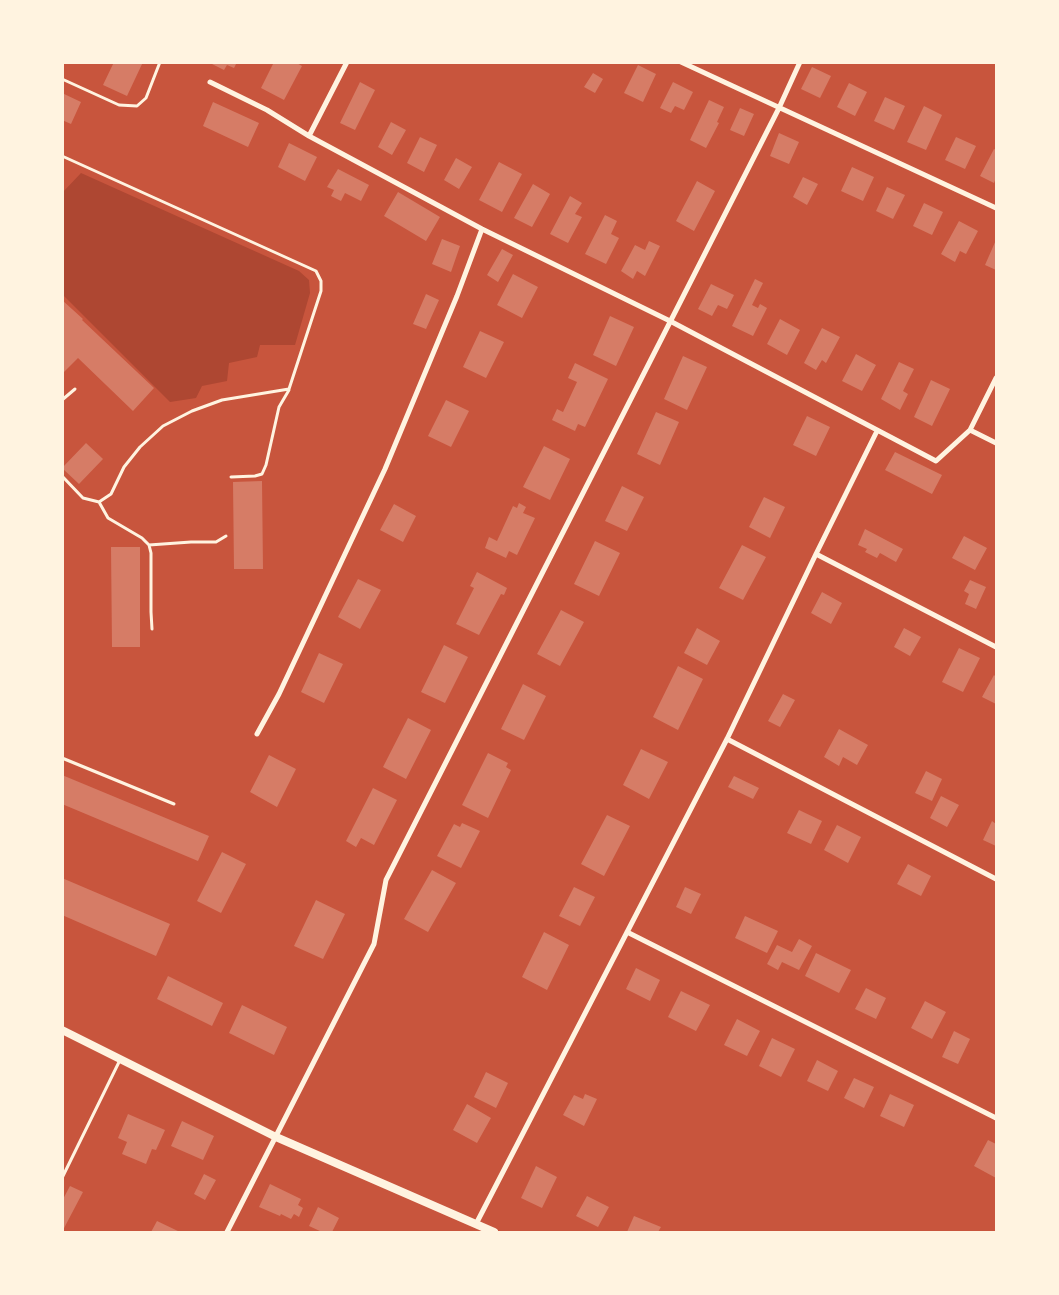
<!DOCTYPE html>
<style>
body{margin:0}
#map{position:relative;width:1059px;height:1295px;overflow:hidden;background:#c8553d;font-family:"Roboto Serif",serif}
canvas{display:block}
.frame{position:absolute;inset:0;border:64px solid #fff3e0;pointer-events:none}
</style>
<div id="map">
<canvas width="1059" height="1295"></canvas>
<div class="frame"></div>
</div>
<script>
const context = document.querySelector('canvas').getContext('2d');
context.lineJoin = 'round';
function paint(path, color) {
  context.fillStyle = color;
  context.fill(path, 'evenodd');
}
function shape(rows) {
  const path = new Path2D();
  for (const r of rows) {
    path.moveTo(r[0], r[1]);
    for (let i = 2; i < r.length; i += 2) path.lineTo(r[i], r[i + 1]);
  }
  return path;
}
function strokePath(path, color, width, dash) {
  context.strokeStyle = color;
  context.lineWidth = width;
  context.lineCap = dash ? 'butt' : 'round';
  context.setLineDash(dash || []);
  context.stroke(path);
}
paint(shape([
 [81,173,299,271,309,280,310,293,295,345,260,345,257,357,229,363,227,381,202,386,196,398,170,402,63,295,63,192]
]), '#ae4732');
paint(shape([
 [114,62,143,62,127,96,103,85],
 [213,62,237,62,234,68,227,65,224,70,212,64],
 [274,62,295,62,302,66,284,100,261,88],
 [638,65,656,74,643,102,624,93],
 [812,67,831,76,820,98,801,89],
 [593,73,603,79,595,93,584,87],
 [360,82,375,90,355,130,340,123],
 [673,82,693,92,684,110,675,106,671,113,660,108],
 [849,83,867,92,855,116,837,107],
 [62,93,81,102,71,124,62,120],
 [885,97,905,106,894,130,874,121],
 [709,100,724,107,717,122,719,123,706,148,690,140],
 [213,102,259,123,248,147,203,126],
 [924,106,942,115,926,150,907,142],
 [740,108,754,114,744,136,730,130],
 [391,122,406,130,392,155,378,147],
 [779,133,799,142,789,164,770,156],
 [420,137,437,145,424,172,407,163],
 [956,137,976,146,965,169,945,160],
 [289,143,317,157,305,181,278,167],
 [994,149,996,150,996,178,994,183,980,176],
 [456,158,472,167,459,189,444,180],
 [499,162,522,174,502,212,479,200],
 [852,167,874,177,863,201,841,191],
 [338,169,369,185,361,201,345,193,341,201,331,196,334,190,327,187],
 [803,177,818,184,807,205,793,197],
 [697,181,715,191,694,231,676,221],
 [533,184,550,194,532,227,514,218],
 [887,187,905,195,893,219,876,211],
 [398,192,440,217,426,241,384,216],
 [570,196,582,203,575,214,582,217,568,243,550,234],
 [924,203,943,212,932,235,913,226],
 [605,215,617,221,611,234,619,238,606,264,585,254],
 [959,221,978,231,966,254,960,251,955,262,941,254],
 [442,239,460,246,451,272,432,264],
 [996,240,996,270,985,265],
 [649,241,660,246,645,276,637,271,633,279,621,271,635,245,645,250],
 [502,249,513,255,498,282,487,275],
 [513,274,538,287,522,318,497,305],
 [755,279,763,283,752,305,758,308,760,304,767,308,753,336,732,326],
 [711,284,734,295,727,309,718,305,712,316,698,309],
 [426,294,439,300,426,329,413,324],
 [62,300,83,319,82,320,154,388,133,411,78,358,62,374],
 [610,316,634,327,616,366,593,355],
 [780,319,800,330,787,355,767,344],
 [822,328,840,337,826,363,822,360,816,370,804,363],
 [480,331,504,342,486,378,463,367],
 [856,354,876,365,862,391,842,381],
 [683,356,707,367,687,410,664,399],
 [899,362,914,369,903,391,908,394,900,410,881,399],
 [575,363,608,379,585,427,578,424,575,431,552,420,557,409,563,412,577,382,568,378],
 [931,380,950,389,932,426,914,417],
 [446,400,469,411,451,447,428,436],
 [656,412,679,422,660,465,637,454],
 [807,416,830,427,816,456,793,445],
 [86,443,103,459,79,484,62,468],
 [544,446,570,459,550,500,523,487],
 [895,452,942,475,932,494,885,470],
 [262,481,263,569,234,569,233,482],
 [622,486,644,497,627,531,605,521],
 [764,497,785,507,770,538,749,527],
 [519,503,526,507,523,513,535,518,517,555,509,551,506,558,485,548,489,537,497,541,513,506,517,508],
 [394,504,416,516,403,542,380,530],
 [865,529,903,549,896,562,880,553,877,558,865,552,867,549,858,545],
 [964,536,987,548,975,570,952,558],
 [595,541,620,553,599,596,574,584],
 [742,545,766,557,743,600,719,588],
 [111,547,140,547,140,647,112,647],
 [477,572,507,588,504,595,501,594,479,635,456,624,474,588,470,586],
 [358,579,381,590,360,629,338,617],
 [970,580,986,587,976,609,965,604,969,594,964,591],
 [822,592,842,603,831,624,811,613],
 [561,610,584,622,560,666,537,654],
 [697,628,720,641,707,665,684,653],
 [904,628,921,637,910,656,894,647],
 [444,645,468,657,445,703,421,692],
 [959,648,980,658,963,692,942,682],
 [319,653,343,664,324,703,301,692],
 [678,666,703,679,678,730,653,717],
 [994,675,996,677,996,704,982,697],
 [523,684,546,696,524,740,501,729],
 [783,694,795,700,780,727,768,721],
 [408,718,431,730,406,779,383,767],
 [839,729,868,745,857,765,843,757,839,766,824,757],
 [641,749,668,762,649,799,623,785],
 [488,753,508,763,506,767,511,770,488,818,462,805],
 [269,755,296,769,277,807,250,792],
 [926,771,942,779,932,801,915,793],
 [62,775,209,836,198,861,62,804],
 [734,776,759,788,753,799,728,787],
 [373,788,397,800,374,845,361,838,356,847,346,841],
 [941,796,959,805,947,827,930,818],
 [799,810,822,821,811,844,787,833],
 [607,815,630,826,604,876,581,864],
 [992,821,996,824,996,846,983,840],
 [462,823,480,831,461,868,437,856,454,824,460,827],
 [837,825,861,837,848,863,824,850],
 [222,852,246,864,221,913,197,901],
 [908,864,931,876,921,896,897,884],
 [432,870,456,883,428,932,404,919],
 [62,878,170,924,156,956,62,915],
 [574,887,595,897,580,926,559,916],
 [685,887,701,894,691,914,676,907],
 [316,900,345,914,323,959,294,946],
 [745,916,778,931,767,953,735,938],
 [544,932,569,945,547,990,522,977],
 [799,939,812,946,799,970,782,962,778,970,767,964,777,945,792,952],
 [816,953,851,970,839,993,805,976],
 [636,968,660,980,650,1001,626,989],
 [168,976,223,1003,212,1026,157,999],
 [866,988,886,998,876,1019,855,1009],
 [681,991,710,1005,696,1031,668,1017],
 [925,1001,946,1012,932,1039,911,1028],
 [242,1005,287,1027,274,1055,229,1033],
 [737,1019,760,1031,747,1056,724,1045],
 [954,1031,970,1039,958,1064,942,1057],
 [772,1038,795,1049,781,1077,759,1066],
 [817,1060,838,1071,828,1091,807,1081],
 [486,1072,508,1083,496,1108,474,1097],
 [854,1078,874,1087,864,1108,844,1098],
 [585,1094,597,1099,584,1126,563,1115,574,1095,583,1099],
 [890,1094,914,1105,904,1127,880,1116],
 [467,1104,491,1118,477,1143,453,1130],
 [128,1114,165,1130,156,1150,152,1149,146,1164,122,1154,127,1142,118,1138],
 [182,1121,214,1136,203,1160,171,1146],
 [988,1140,996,1144,996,1178,974,1166],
 [536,1166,557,1177,542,1208,521,1198],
 [204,1174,216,1180,205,1200,194,1194],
 [270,1184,301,1199,298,1205,303,1208,299,1217,294,1214,291,1219,281,1214,280,1216,259,1207],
 [70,1186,83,1192,62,1232,62,1201],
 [587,1196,609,1207,598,1227,576,1216],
 [318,1207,339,1218,332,1232,322,1232,309,1226],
 [634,1216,661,1227,658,1232,627,1232],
 [157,1221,180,1232,151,1232]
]), '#d67c66');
strokePath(shape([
 [62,79,119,105,137,106,146,98,160,62],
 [62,156,316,271,321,281,321,291,289,389,222,400,192,411,163,426,140,447,124,467,111,494,99,502,83,498,62,476],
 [62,400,75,389],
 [231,477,255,476,262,474,266,465,279,407,289,390],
 [99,502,108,518,142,538,149,545,151,553,151,612,152,629],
 [149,545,191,542,216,542,226,536],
 [62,758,174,804],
 [62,1178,120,1060]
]), '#fff3e0', 3);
strokePath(shape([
 [681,62,996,208],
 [210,82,267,110,309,136,482,229,670,321,936,461,970,430,996,443],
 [309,136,347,62],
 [970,430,996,378],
 [816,554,996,647],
 [257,734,279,694,385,469,457,296,482,229],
 [727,739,996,879],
 [627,932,996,1118],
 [476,1224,727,739,816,554,877,431],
 [227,1232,374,944,386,880,779,108,800,62]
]), '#fff3e0', 5);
strokePath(shape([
 [62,1030,276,1137,494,1232]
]), '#fff3e0', 8);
</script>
